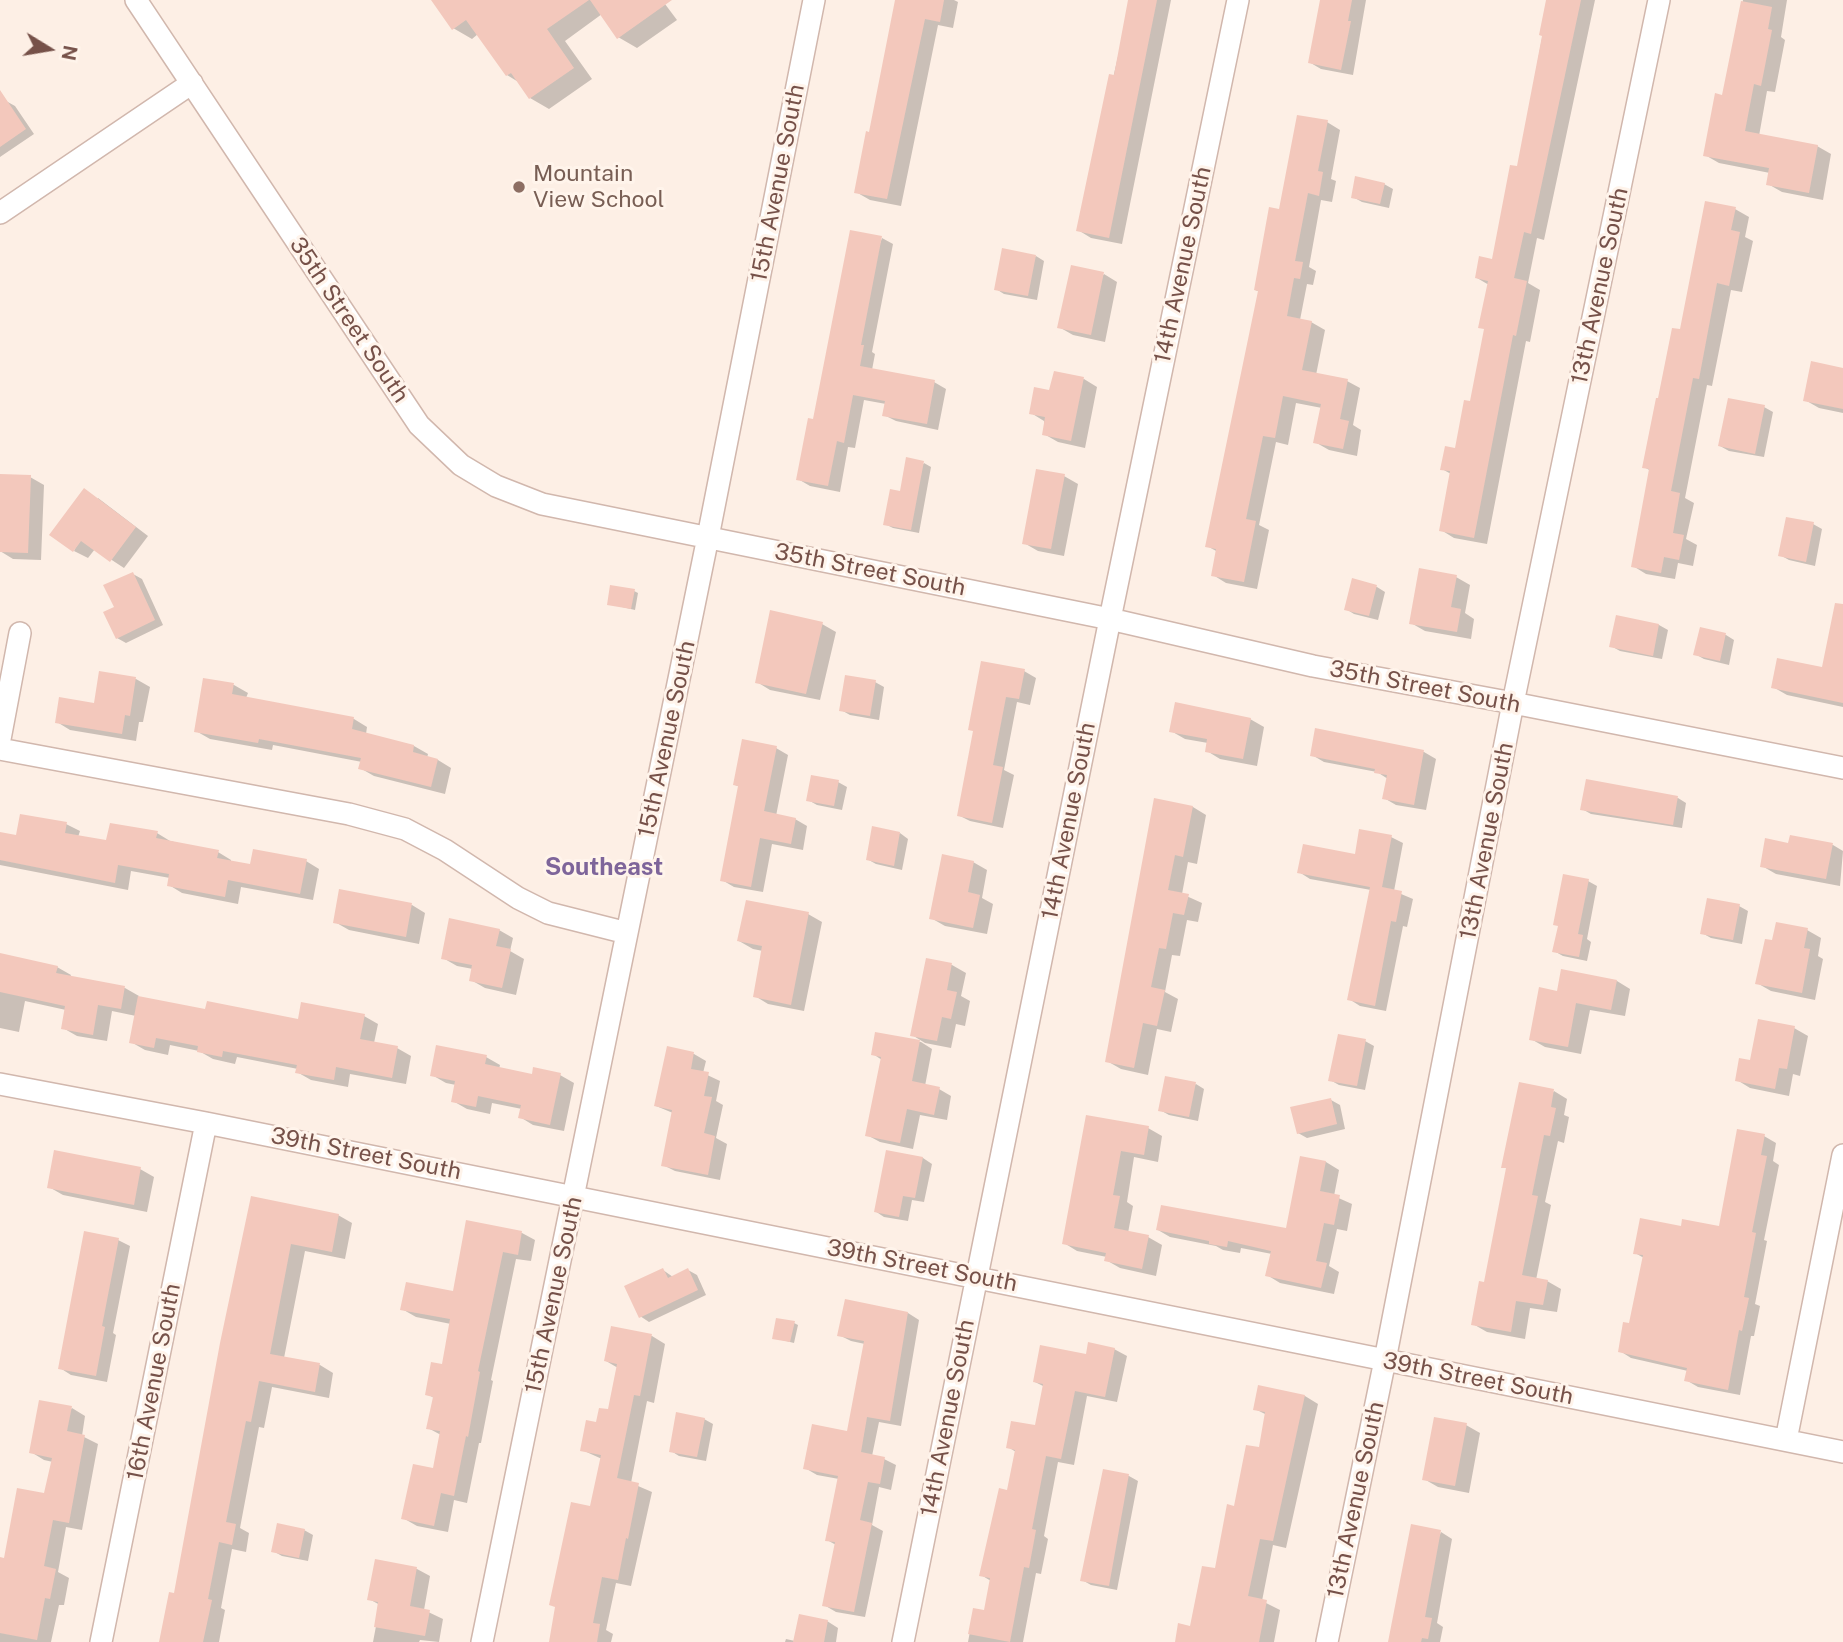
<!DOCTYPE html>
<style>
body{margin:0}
#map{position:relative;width:1843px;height:1642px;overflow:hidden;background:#fdefe5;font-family:"Public Sans",sans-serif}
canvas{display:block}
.north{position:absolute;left:14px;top:14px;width:70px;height:70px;-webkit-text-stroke:5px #fff4eb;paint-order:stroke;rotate:101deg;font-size:19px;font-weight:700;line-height:28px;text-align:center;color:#765149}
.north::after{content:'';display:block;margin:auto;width:24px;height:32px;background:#765149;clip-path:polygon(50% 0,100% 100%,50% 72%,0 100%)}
</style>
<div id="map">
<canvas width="1843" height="1642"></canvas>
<div class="north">N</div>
</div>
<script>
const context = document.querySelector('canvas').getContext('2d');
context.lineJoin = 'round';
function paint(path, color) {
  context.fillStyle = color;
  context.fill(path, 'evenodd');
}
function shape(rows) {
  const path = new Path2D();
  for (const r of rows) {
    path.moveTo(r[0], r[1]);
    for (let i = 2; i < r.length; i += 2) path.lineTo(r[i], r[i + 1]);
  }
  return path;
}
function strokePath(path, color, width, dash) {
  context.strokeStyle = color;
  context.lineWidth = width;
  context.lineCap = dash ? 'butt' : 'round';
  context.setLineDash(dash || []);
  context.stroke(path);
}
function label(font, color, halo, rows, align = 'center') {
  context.font = font + ' "Public Sans",sans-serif';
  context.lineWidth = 6;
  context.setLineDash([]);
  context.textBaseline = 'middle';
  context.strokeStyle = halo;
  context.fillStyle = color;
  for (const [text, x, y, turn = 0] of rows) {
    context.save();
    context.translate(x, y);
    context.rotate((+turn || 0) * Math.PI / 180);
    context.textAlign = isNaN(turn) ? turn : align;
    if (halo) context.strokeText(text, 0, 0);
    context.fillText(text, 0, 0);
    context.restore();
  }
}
paint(shape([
 [433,0,662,0,677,20,637,48,618,37,602,14,565,41,592,79,549,109,530,98,520,83,507,75,478,34,472,39,453,28],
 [897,0,954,0,958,2,953,28,938,25,901,206,870,200,856,192,871,134],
 [1131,0,1171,0,1122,244,1091,238,1078,230],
 [1321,0,1366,0,1353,75,1321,69,1309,62],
 [1549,0,1595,0,1544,240,1537,238,1528,283,1540,290,1530,342,1526,341,1487,544,1454,538,1441,530,1451,474,1442,469,1456,450,1472,403,1486,330,1489,285,1477,278,1493,261,1518,168],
 [1743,0,1787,0,1781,37,1785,40,1775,92,1767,91,1759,136,1817,146,1831,154,1823,200,1782,192,1768,184,1770,173,1719,163,1705,155,1723,97],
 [6,101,15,106,34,134,0,157,0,105],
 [1327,122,1340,130,1331,179,1336,181,1332,202,1321,200,1309,267,1316,271,1313,285,1307,284,1300,320,1311,322,1325,330,1316,375,1347,381,1360,388,1353,425,1361,430,1357,456,1329,450,1315,442,1322,408,1296,403,1288,445,1276,442,1259,525,1269,530,1257,589,1226,583,1213,575,1218,552,1207,546,1260,292,1255,290,1280,211],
 [1384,184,1393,189,1389,208,1362,202,1353,197],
 [1735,209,1749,217,1745,237,1753,241,1742,292,1731,290,1712,386,1707,385,1685,498,1694,503,1686,539,1697,545,1693,566,1678,563,1675,579,1646,574,1633,566,1651,471,1644,467,1681,331],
 [882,238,893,244,872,352,875,354,872,370,934,382,946,389,938,430,896,421,884,415,886,404,864,400,855,448,848,447,840,492,810,486,798,479,815,421],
 [1036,256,1044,261,1037,300,1004,294,996,289],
 [1104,274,1117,282,1105,342,1073,335,1059,327],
 [1843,369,1843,413,1819,408,1805,400],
 [1084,379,1097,387,1085,448,1058,442,1044,434,1044,421,1031,413,1051,392],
 [1764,407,1773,412,1764,457,1729,451,1720,446],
 [924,463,931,467,919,533,893,528,885,524,901,493],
 [0,476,30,477,44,485,41,560,13,559,0,551],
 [1064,476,1078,484,1064,556,1038,551,1024,543],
 [98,498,148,536,124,568,95,549,88,558,74,551],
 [1813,524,1822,529,1815,566,1789,560,1780,555],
 [133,574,142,579,163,625,126,643,117,638,116,608],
 [1456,577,1470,585,1465,613,1474,619,1471,639,1425,631,1411,623],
 [1353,580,1377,587,1385,592,1378,620,1354,614,1346,609],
 [634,591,638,593,635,610,609,604],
 [1617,617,1659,625,1668,630,1662,659,1620,651,1611,646],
 [1843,621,1843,707,1787,695,1773,687,1824,669],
 [822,624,836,632,820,700,770,690,757,682],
 [1701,629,1726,635,1734,640,1729,665,1704,659,1695,654],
 [1024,671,1036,678,1030,705,1017,702,1004,770,1014,775,1003,828,970,821,958,815,975,732],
 [101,673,136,679,150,687,143,722,139,722,136,741,70,730,57,722,95,705],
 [205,680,234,685,248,693,246,698,354,719,367,727,366,734,414,746,428,754,427,758,438,760,451,768,445,794,374,776,360,768,362,762,273,745,272,750,210,739,196,731],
 [875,682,884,687,879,720,850,715,841,710],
 [1250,719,1264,727,1257,766,1220,759,1207,751,1208,743,1185,739,1171,731],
 [1317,730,1424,752,1436,759,1426,810,1396,805,1384,798,1388,779,1377,772,1324,762,1312,755],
 [776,748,788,755,776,816,795,819,807,826,803,850,772,844,763,892,734,887,722,880,740,787,735,785],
 [838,782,847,787,842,810,817,805,808,800],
 [1678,798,1686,803,1682,828,1591,814,1582,809],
 [1155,800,1193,807,1206,815,1197,864,1188,862,1182,894,1202,903,1198,922,1187,920,1180,956,1172,955,1165,992,1178,999,1171,1032,1157,1029,1148,1075,1121,1069,1107,1061],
 [66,824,80,831,78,837,108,842,157,833,170,841,218,852,231,860,231,862,252,866,306,861,319,869,313,900,241,887,238,904,182,893,169,885,170,878,131,871,128,890,0,865,0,834,17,837],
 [900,833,908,839,902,870,876,864,867,859],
 [1391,837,1403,843,1394,891,1413,899,1407,927,1403,926,1386,1011,1360,1006,1349,999,1371,890,1310,879,1299,872,1356,856],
 [1790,845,1833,845,1843,851,1840,886,1776,874,1762,866],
 [973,862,987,870,982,898,993,904,987,934,945,926,931,918],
 [1588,881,1597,886,1587,939,1591,942,1587,961,1563,956,1554,951],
 [412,905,425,913,419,944,349,930,335,922],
 [1739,906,1748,911,1742,944,1711,938,1702,933],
 [808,914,822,922,804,1011,768,1004,755,996,763,951,753,949,739,941],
 [499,930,513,938,510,951,524,959,516,995,485,988,471,980,473,969,457,966,443,958],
 [1807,930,1821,938,1818,956,1823,959,1815,1000,1771,991,1757,983],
 [0,955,57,967,71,975,70,978,125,988,139,996,138,998,207,1011,299,1021,364,1016,378,1024,374,1043,397,1048,411,1056,406,1084,350,1074,348,1087,311,1080,297,1072,298,1069,237,1057,235,1064,213,1059,199,1051,170,1045,168,1055,145,1050,131,1042,136,1016,112,1011,107,1041,77,1036,63,1028,66,1010,25,1001,19,1032,0,1028],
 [927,960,952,965,966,973,961,996,970,1001,965,1026,956,1024,951,1048,925,1043,912,1035],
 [1617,981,1630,989,1625,1016,1590,1010,1581,1054,1545,1047,1531,1039,1558,993],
 [1794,1028,1808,1036,1800,1076,1793,1074,1789,1096,1750,1088,1737,1080],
 [877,1034,921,1042,932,1049,925,1086,939,1089,951,1096,947,1120,920,1115,913,1149,880,1142,867,1135,882,1060,873,1054],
 [1365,1041,1374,1046,1365,1090,1339,1085,1330,1080],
 [668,1048,694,1054,706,1061,703,1073,720,1081,716,1101,723,1105,716,1138,727,1144,720,1180,675,1171,663,1165,673,1113,656,1106],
 [486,1057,500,1065,499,1069,534,1076,560,1075,574,1083,564,1131,533,1125,520,1117,522,1109,492,1103,490,1114,467,1109,453,1101,456,1085,446,1083,432,1075],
 [1196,1084,1204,1089,1198,1121,1169,1115,1160,1110],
 [1554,1091,1567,1099,1564,1115,1569,1117,1564,1143,1558,1141,1545,1202,1551,1205,1536,1280,1547,1281,1561,1289,1557,1312,1530,1308,1525,1339,1487,1332,1473,1324,1486,1284,1508,1169,1503,1167],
 [1331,1100,1340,1105,1345,1129,1307,1138,1298,1133],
 [1087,1117,1148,1128,1162,1136,1158,1162,1134,1157,1127,1202,1133,1206,1128,1233,1148,1237,1162,1245,1156,1276,1120,1268,1106,1260,1107,1257,1077,1251,1064,1243],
 [1764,1136,1776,1143,1773,1161,1779,1165,1764,1240,1767,1241,1755,1304,1760,1306,1754,1336,1751,1336,1740,1395,1698,1387,1686,1380,1688,1371,1631,1358,1620,1351,1631,1325,1644,1258,1635,1253,1682,1228,1720,1228],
 [887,1152,923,1158,932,1164,924,1202,912,1200,908,1221,884,1217,875,1211],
 [1301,1158,1326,1162,1339,1170,1334,1196,1352,1204,1347,1231,1337,1229,1329,1266,1339,1272,1334,1294,1280,1283,1267,1275,1272,1254,1241,1248,1240,1253,1223,1250,1216,1246,1170,1237,1158,1230,1287,1230],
 [140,1169,154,1177,147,1212,63,1195,49,1187],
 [252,1198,338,1215,352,1223,345,1259,305,1251,284,1358,320,1365,333,1373,329,1398,272,1387,264,1428,259,1427,240,1528,249,1533,246,1552,232,1549,221,1608,225,1610,219,1642,160,1642,175,1595],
 [467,1222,522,1233,535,1240,531,1261,516,1259,491,1380,493,1381,481,1443,479,1443,467,1503,454,1500,448,1532,417,1526,403,1518,435,1470,441,1435,428,1428,434,1398,427,1394,443,1366,451,1324,416,1317,402,1309,454,1293],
 [118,1240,130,1246,113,1333,116,1335,107,1382,71,1375,60,1368],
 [663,1270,673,1277,688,1270,697,1275,706,1295,649,1322,640,1316],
 [908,1313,919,1320,901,1426,879,1422,872,1456,884,1459,896,1465,891,1490,879,1487,872,1525,883,1531,865,1617,836,1612,824,1605,836,1545,827,1540,839,1479,817,1475,805,1468,848,1433,865,1344,851,1341,839,1335],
 [794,1323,798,1325,794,1343,774,1338],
 [612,1328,652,1336,665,1344,654,1403,647,1401,631,1483,652,1492,631,1586,616,1583,606,1630,613,1634,611,1642,551,1642,591,1508,602,1459,582,1450,598,1425,610,1411,618,1368,606,1361],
 [1114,1349,1127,1356,1117,1402,1087,1396,1074,1465,1058,1462,1044,1536,1048,1539,1041,1574,1036,1573,1023,1642,968,1642,974,1610,985,1612,991,1581,981,1575,1009,1492,1016,1452,1008,1447,1037,1427,1045,1387,1035,1382,1087,1356],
 [1259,1387,1305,1396,1318,1404,1286,1548,1273,1545,1262,1601,1280,1610,1274,1642,1176,1642,1192,1628,1216,1570,1236,1508,1260,1449,1267,1415,1255,1409],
 [72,1408,85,1416,82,1436,98,1444,82,1530,66,1527,58,1572,69,1578,64,1605,59,1605,51,1642,0,1642,0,1567,46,1495,53,1462,44,1460,31,1452],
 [704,1419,713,1424,706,1461,679,1456,671,1451],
 [1466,1425,1480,1433,1469,1493,1438,1487,1424,1479],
 [1105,1471,1129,1476,1138,1481,1117,1590,1091,1585,1082,1580],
 [304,1530,313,1535,308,1561,282,1556,273,1551],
 [1441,1532,1452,1539,1437,1623,1443,1627,1440,1642,1390,1642],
 [376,1561,417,1569,430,1576,424,1610,443,1619,439,1642,420,1640,419,1642,373,1642,380,1605,369,1599],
 [827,1621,838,1628,836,1642,785,1642,786,1639,795,1641]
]), '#0003');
paint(shape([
 [431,0,589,0,547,29,574,68,529,99,511,73,506,76,466,20,452,30],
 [590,0,672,0,617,39],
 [895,0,944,0,940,22,925,19,887,199,854,193,866,131,869,132],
 [1128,0,1157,0,1109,238,1076,231,1109,74,1114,75],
 [1320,0,1352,0,1348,21,1351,21,1341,70,1308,63],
 [1546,0,1581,0,1531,234,1524,232,1514,278,1527,281,1516,336,1513,335,1474,538,1439,531,1450,471,1440,470,1445,446,1455,448,1464,400,1470,401,1484,329,1478,328,1488,281,1475,278,1479,256,1492,259,1510,165,1517,166,1542,36,1539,35],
 [1741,1,1772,7,1768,29,1772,30,1761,86,1754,84,1745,131,1818,145,1809,193,1766,185,1769,168,1703,156,1715,93,1722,95],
 [0,90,26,129,0,147],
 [1297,115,1328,120,1318,171,1323,172,1319,196,1308,193,1295,261,1303,262,1300,279,1294,278,1287,316,1312,321,1302,370,1348,379,1340,419,1349,421,1343,449,1313,443,1321,404,1283,396,1275,438,1263,436,1246,519,1256,521,1244,582,1211,576,1216,549,1205,547,1258,291,1254,290,1269,207,1279,209],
 [1355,176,1385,183,1380,204,1351,198],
 [1705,201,1736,207,1731,230,1740,232,1729,286,1717,283,1699,379,1693,378,1671,491,1680,493,1673,533,1684,535,1679,560,1664,557,1661,573,1631,567,1649,469,1642,468,1656,398,1658,398,1672,328,1680,329],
 [850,230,882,236,861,345,864,345,860,366,935,380,927,424,882,416,885,401,853,395,844,443,837,441,828,486,796,480,808,418,813,419],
 [1002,248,1036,255,1028,296,994,290],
 [1071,265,1104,272,1091,335,1057,328],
 [1811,361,1843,368,1843,409,1803,401],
 [1054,371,1084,377,1071,441,1042,435,1045,417,1029,414,1034,387,1049,390],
 [1728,398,1765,405,1755,454,1718,446],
 [906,457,924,461,911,530,883,525,890,489,900,491],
 [1036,469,1065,474,1051,549,1022,544],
 [0,474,31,475,28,553,0,552],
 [84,488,136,527,110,562,81,541,73,552,49,535],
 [1786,517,1814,522,1806,562,1778,556],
 [1419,568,1457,575,1451,607,1461,609,1457,632,1409,624],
 [133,572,155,620,116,639,103,612,114,607,103,585],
 [1352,578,1377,585,1369,616,1344,610],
 [610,585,635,589,631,609,607,605],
 [1835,603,1843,604,1843,703,1771,688,1777,658,1822,667],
 [770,610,823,622,806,694,755,683],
 [1616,615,1659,624,1653,656,1609,647],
 [1700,627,1726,633,1720,661,1693,655],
 [981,661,1025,669,1019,699,1006,697,993,765,1003,767,992,823,957,816,973,731,968,730],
 [99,671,136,677,130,716,125,715,122,734,55,723,59,697,94,703],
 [845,675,876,680,870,716,839,711],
 [203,678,234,683,232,694,354,717,352,729,414,745,413,752,438,759,431,787,358,769,361,758,259,739,258,743,194,732],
 [1175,702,1251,718,1243,759,1205,752,1207,739,1169,732],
 [1315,728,1424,750,1414,805,1382,799,1387,775,1374,773,1375,769,1310,756],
 [742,739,777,746,764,811,796,818,791,844,760,838,751,887,720,881,738,786,733,785],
 [811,775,839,780,834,806,806,801],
 [1586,779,1678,796,1673,825,1580,810],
 [1154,798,1193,806,1183,857,1175,855,1168,890,1189,894,1184,915,1173,913,1166,949,1159,948,1151,987,1165,990,1157,1026,1143,1023,1134,1068,1105,1062],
 [20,814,67,822,65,833,106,840,110,823,158,831,156,838,219,850,217,858,250,864,253,849,307,859,300,894,228,880,225,897,167,886,169,874,118,865,115,883,0,860,0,832,16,835],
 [872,826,900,832,894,866,866,860],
 [1359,829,1392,835,1382,887,1402,891,1396,922,1391,921,1375,1006,1347,1000,1370,887,1297,873,1303,844,1355,854],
 [1790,835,1833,843,1826,879,1760,867,1765,838,1788,843],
 [942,854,974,861,968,892,980,895,973,928,929,919],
 [1563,874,1589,879,1578,934,1583,935,1579,957,1552,952,1558,926,1553,925],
 [339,889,412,903,406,937,333,923],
 [1707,898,1740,904,1733,940,1700,934],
 [746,900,809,912,791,1005,753,997,762,946,737,941],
 [449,918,500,929,496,946,511,949,502,988,469,981,472,965,441,959],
 [1776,922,1808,928,1804,948,1810,949,1802,993,1755,984,1765,939,1772,940],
 [0,953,58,966,56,973,125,986,121,1009,98,1005,93,1035,61,1029,65,1006,0,992],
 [926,958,952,963,947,990,957,992,951,1019,942,1017,937,1041,910,1036],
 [1561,969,1617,980,1611,1010,1576,1003,1568,1047,1529,1040,1539,987,1557,991],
 [138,996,205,1009,207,1001,298,1019,301,1002,365,1014,360,1039,398,1046,392,1078,336,1067,334,1080,295,1073,297,1065,223,1051,222,1057,197,1052,198,1046,156,1038,154,1048,129,1043],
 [1758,1019,1795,1026,1787,1069,1779,1068,1775,1089,1735,1081,1739,1058,1750,1060],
 [875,1032,920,1040,912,1081,940,1087,934,1115,907,1109,900,1143,865,1136,881,1057,871,1055],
 [1338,1034,1366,1039,1357,1086,1328,1081],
 [436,1045,487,1055,485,1064,532,1074,533,1067,561,1073,550,1125,518,1118,521,1105,478,1096,476,1107,451,1102,455,1081,430,1076],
 [667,1046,694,1052,691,1069,709,1072,704,1096,712,1097,704,1133,715,1136,708,1175,661,1166,672,1110,654,1106],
 [1165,1076,1196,1082,1189,1117,1158,1111],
 [1519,1082,1554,1089,1551,1107,1556,1108,1550,1136,1544,1135,1532,1195,1538,1196,1522,1275,1548,1280,1543,1305,1516,1301,1511,1332,1471,1325,1479,1281,1484,1282,1506,1168,1501,1168],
 [1331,1098,1337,1124,1297,1134,1290,1107],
 [1086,1115,1149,1126,1144,1155,1121,1151,1113,1195,1120,1196,1114,1228,1149,1235,1142,1269,1104,1261,1106,1253,1062,1244],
 [1737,1129,1765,1134,1761,1155,1767,1156,1752,1232,1756,1233,1744,1297,1749,1298,1742,1331,1739,1330,1728,1390,1684,1381,1687,1368,1618,1352,1623,1322,1629,1323,1643,1255,1633,1254,1640,1218,1681,1226,1682,1219,1719,1226],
 [54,1150,141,1167,134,1205,47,1188],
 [886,1150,923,1157,915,1198,903,1196,899,1217,874,1212],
 [1300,1156,1326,1161,1320,1191,1340,1195,1334,1225,1324,1223,1316,1261,1327,1263,1321,1288,1265,1276,1271,1251,1228,1241,1227,1247,1209,1244,1209,1241,1156,1230,1161,1205,1286,1228],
 [251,1196,339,1214,332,1252,291,1244,270,1354,320,1363,315,1392,259,1381,251,1422,246,1421,226,1522,236,1524,232,1545,219,1542,208,1599,212,1600,203,1642,159,1642,169,1592,174,1593,220,1343],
 [466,1220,522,1231,518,1255,503,1252,478,1371,480,1372,468,1437,466,1436,454,1496,441,1493,434,1526,401,1519,413,1464,433,1468,440,1431,426,1429,433,1397,425,1395,431,1362,442,1364,450,1319,400,1310,406,1282,453,1291],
 [84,1231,119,1238,102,1326,105,1327,96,1376,58,1369],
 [663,1268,668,1278,688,1268,698,1290,639,1318,624,1286],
 [845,1299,908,1312,890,1421,867,1417,861,1452,885,1457,880,1484,868,1482,860,1520,872,1523,854,1612,822,1606,835,1542,825,1541,838,1476,803,1469,812,1424,847,1431,864,1341,837,1336],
 [776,1318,795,1321,790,1342,772,1339],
 [611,1326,652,1334,640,1396,634,1395,617,1478,639,1483,628,1539,626,1538,618,1580,602,1577,593,1623,600,1624,597,1642,549,1642,555,1607,549,1605,571,1502,590,1506,601,1455,580,1451,586,1420,596,1422,599,1408,608,1409,617,1364,604,1361],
 [1088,1342,1115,1348,1105,1397,1075,1391,1061,1459,1046,1456,1032,1529,1036,1530,1029,1568,1024,1567,1010,1642,968,1634,973,1608,984,1610,990,1578,979,1576,999,1488,1007,1490,1015,1450,1006,1448,1011,1421,1035,1425,1043,1384,1033,1382,1040,1345,1086,1354],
 [1258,1385,1305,1395,1273,1541,1260,1539,1248,1596,1267,1600,1259,1642,1175,1642,1178,1623,1190,1626,1202,1566,1215,1568,1227,1504,1234,1506,1246,1445,1259,1447,1265,1412,1253,1410],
 [39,1400,72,1406,67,1431,85,1435,69,1523,53,1520,44,1566,56,1569,50,1599,45,1598,37,1640,0,1633,0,1557,4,1558,17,1488,44,1493,52,1458,29,1453],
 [676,1412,705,1418,697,1457,669,1452],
 [1434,1417,1467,1423,1455,1486,1422,1480],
 [1103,1469,1129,1474,1109,1586,1080,1581],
 [277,1523,305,1529,299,1558,271,1552],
 [1411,1524,1441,1530,1425,1617,1432,1618,1428,1639,1422,1638,1421,1642,1388,1642],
 [375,1559,417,1567,410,1606,430,1610,425,1636,374,1627,378,1602,367,1600],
 [799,1614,828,1620,824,1642,793,1642]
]), '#f3c8bc');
const minor = shape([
 [136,0,419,425,461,465,496,486,542,504,1110,619,1313,666,1513,703,1843,768],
 [0,213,192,83],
 [0,739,20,633],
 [0,749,349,814,405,829,445,850,518,898,548,913,627,933],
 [0,1084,206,1123,1843,1452],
 [1786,1440,1843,1155],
 [101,1642,206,1123],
 [482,1642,708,537,814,0],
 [903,1642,1110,619,1238,0],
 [1327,1642,1385,1360,1513,703,1659,0]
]);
strokePath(minor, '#d1b7ad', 24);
strokePath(minor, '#fff', 21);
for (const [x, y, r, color] of [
 [519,187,7,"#8d6e63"]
]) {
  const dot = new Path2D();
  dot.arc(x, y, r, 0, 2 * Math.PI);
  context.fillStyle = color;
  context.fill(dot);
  strokePath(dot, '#fff4eb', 2.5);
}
label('23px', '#785e54', '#fff4eb', [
 ["Mountain",533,174],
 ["View School",533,200]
], 'left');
label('23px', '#765149', '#fff4eb', [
 ["15th Avenue South",778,183,-79],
 ["14th Avenue South",1183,265,-78],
 ["13th Avenue South",1600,286,-78],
 ["35th Street South",349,320,56],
 ["35th Street South",870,570,11],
 ["35th Street South",1425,687,11],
 ["15th Avenue South",667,739,-78],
 ["14th Avenue South",1069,821,-79],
 ["13th Avenue South",1487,841,-79],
 ["39th Street South",366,1154,11],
 ["39th Street South",922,1266,11],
 ["15th Avenue South",554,1295,-78],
 ["39th Street South",1478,1379,11],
 ["16th Avenue South",154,1382,-79],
 ["14th Avenue South",948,1418,-79],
 ["13th Avenue South",1356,1500,-78]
]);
label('bold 24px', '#7e659a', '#fff4eb', [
 ["Southeast",604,868]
]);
</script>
